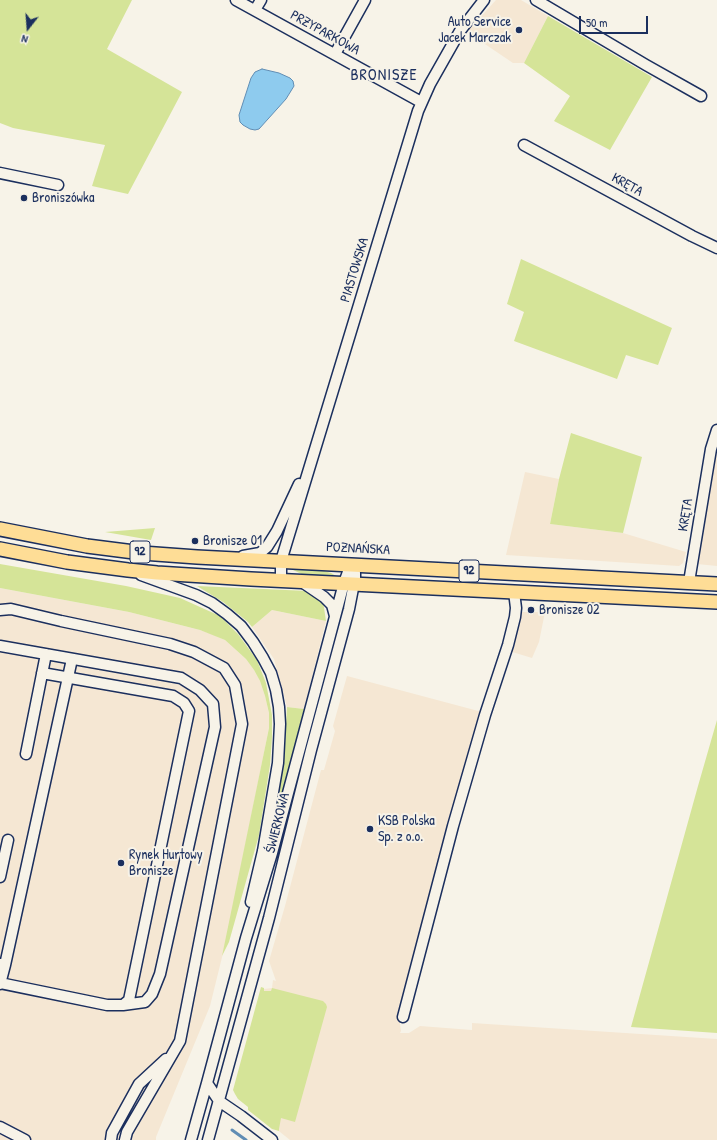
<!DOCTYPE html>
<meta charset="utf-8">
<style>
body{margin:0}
#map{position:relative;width:717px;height:1140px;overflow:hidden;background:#f7f3e8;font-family:"Patrick Hand",sans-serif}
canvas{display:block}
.north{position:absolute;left:8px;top:8px;width:40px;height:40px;-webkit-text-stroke:3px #f7f3e8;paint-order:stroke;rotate:197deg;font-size:11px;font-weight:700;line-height:16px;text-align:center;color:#1b2f5e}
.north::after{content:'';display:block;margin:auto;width:14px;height:18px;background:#1b2f5e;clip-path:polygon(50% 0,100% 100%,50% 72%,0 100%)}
.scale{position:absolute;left:579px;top:16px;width:69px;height:18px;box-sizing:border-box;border:2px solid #1b2f5e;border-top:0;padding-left:5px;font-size:12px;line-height:14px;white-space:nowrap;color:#1b2f5e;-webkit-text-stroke:3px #f7f3e8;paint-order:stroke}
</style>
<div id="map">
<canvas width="717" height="1140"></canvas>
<div class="north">N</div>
<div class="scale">50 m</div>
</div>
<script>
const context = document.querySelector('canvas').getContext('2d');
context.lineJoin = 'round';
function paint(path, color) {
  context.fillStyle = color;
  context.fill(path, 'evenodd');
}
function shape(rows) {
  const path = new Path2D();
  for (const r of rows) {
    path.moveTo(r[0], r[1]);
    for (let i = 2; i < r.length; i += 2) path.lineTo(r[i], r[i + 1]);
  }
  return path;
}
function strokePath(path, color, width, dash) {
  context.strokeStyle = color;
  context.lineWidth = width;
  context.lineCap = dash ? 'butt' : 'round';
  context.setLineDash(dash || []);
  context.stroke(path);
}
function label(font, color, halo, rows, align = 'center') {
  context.font = font + ' "Patrick Hand",sans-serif';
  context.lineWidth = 4;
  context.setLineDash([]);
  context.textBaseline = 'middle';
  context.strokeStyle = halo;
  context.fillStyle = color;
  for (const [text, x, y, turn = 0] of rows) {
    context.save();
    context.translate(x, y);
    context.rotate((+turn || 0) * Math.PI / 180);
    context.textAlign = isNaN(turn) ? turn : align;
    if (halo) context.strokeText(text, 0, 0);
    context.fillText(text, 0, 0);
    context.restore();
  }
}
paint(shape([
 [496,0,521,0,548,16,524,63,513,63,467,32],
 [716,452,717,452,717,566,697,564,697,556,702,535],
 [525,472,559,479,550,524,623,533,686,552,683,563,679,566,506,555],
 [0,588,129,612,200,630,212,634,225,640,246,659,254,670,260,681,265,696,269,713,269,728,226,941,210,1006,156,1137,156,1140,0,1140],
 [272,610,326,621,304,709,287,707,274,659,252,627],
 [520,612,545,612,539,642,532,658,509,651],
 [347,676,482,712,402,1005,398,1011,401,1031,400,1033,409,1033,420,1026,472,1030,472,1023,717,1039,717,1140,290,1140,255,1112,238,1082,264,989,272,988,273,980,276,981,269,961,285,906,321,770,324,770,335,731,333,726]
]), '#f5e7d3');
paint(shape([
 [0,0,132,0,107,49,182,92,128,194,92,186,105,145,13,128,0,123],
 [548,16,652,77,610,150,554,121,570,96,524,63],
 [521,259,672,328,658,365,626,355,617,379,514,341,524,312,507,304],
 [571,433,642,457,623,533,550,524,559,479],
 [155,528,151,540,105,532],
 [0,564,126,586,180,598,220,616,238,634,257,660,266,683,272,715,272,737,270,765,259,835,229,942,222,956,269,728,269,713,265,696,260,681,254,670,246,659,225,640,200,630,129,612,0,588],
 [295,569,324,571,331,573,338,577,306,576,293,570],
 [197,586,308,591,323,601,326,621,272,610,252,627,248,622,223,602],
 [287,707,304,709,273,830,285,744],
 [717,720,717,1033,631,1027,698,786],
 [261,987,264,988,264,991,271,991,272,988,323,1001,326,1004,327,1007,295,1122,281,1118,279,1129,279,1131,272,1129,248,1110,248,1107,238,1099,235,1094,233,1090]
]), '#d5e498');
const water = shape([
 [262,69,279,73,290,78,293,81,294,86,286,99,259,129,255,130,250,129,243,125,240,122,239,115,251,78,255,72,262,69]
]);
paint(water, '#8ecbee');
strokePath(water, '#608db4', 1);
strokePath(shape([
 [232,1130,246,1140]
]), '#608db4', 3);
const minor = shape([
 [236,0,421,102],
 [536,0,646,65,701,96],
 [255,10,261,0],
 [335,54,365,0],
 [524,145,692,236,717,248],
 [0,173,58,185],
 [243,556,260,553,267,547,277,531,299,484],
 [141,575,196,595,212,603,227,614,241,626,253,642,263,658,271,673,276,690,279,707,280,724,278,763,263,851,251,902],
 [281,580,281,561,418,111,430,84,460,31,484,0],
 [302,582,324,597,332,605,335,616],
 [689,582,711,449,717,430],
 [0,610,11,609,61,621,170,644,194,652,224,668,235,685,242,724,180,1041,127,1132,125,1140],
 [0,646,181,678,200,690,213,704,215,727,160,974,152,994,145,1002,123,1005],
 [26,754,46,654],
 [0,877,8,840],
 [0,964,5,965,0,984],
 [5,965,72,659],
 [0,983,107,1005,123,1005,129,1000,189,711,184,703,173,696,42,673],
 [403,1017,453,826,485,715,508,645,515,617,516,608,514,592],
 [207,1083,219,1101,241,1116,272,1140],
 [0,1127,25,1140],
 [111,1140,112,1133,139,1084,166,1059],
 [191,1140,207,1083,246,938,272,853,344,583,348,572,352,565],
 [208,1140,269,918,311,750,349,609,355,578,355,573,352,565]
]);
const major = shape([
 [0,529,87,546,142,553,197,557,717,584],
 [0,549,67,562,128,570,157,573,251,579,717,602]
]);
strokePath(minor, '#1b2f5e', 13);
strokePath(major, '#1b2f5e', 16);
strokePath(minor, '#f7f3e8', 10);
strokePath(major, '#fedd96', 13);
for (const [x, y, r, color] of [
 [519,30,4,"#1b2f5e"],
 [24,198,4,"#1b2f5e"],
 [195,541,4,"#1b2f5e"],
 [531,610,4,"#1b2f5e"],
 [370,829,4,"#1b2f5e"],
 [121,863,4,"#1b2f5e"]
]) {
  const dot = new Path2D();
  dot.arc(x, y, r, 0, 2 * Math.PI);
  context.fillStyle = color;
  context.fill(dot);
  strokePath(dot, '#f7f3e8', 1.5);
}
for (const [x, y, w] of [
 [140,552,20],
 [469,571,20]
]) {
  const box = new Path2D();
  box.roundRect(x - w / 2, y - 11, w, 22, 3);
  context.fillStyle = '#f7f3e8';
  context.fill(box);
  strokePath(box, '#1b2f5e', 1);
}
label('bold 13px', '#1b2f5e', null, [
 ["92",140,552],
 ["92",469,571]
]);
label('14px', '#1b2f5e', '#f7f3e8', [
 ["Auto Service",511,22,"right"],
 ["Jacek Marczak",511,38,"right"],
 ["Broniszówka",32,198],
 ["Bronisze 01",203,541],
 ["Bronisze 02",539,610],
 ["KSB Polska",378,821],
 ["Sp. z o.o.",378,837],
 ["Rynek Hurtowy",129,855],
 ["Bronisze",129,871]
], 'left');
label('14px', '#1b2f5e', '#f7f3e8', [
 ["PRZYPARKOWA",325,33,29],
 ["KRĘTA",627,185,29],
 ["PIASTOWSKA",355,270,-73],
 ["KRĘTA",686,515,-81],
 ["POZNAŃSKA",358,549,3],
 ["ŚWIERKOWA",278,823,-76]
]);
context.letterSpacing = '1px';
label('16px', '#1b2f5e', '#f7f3e8', [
 ["BRONISZE",384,76]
]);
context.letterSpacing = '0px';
</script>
